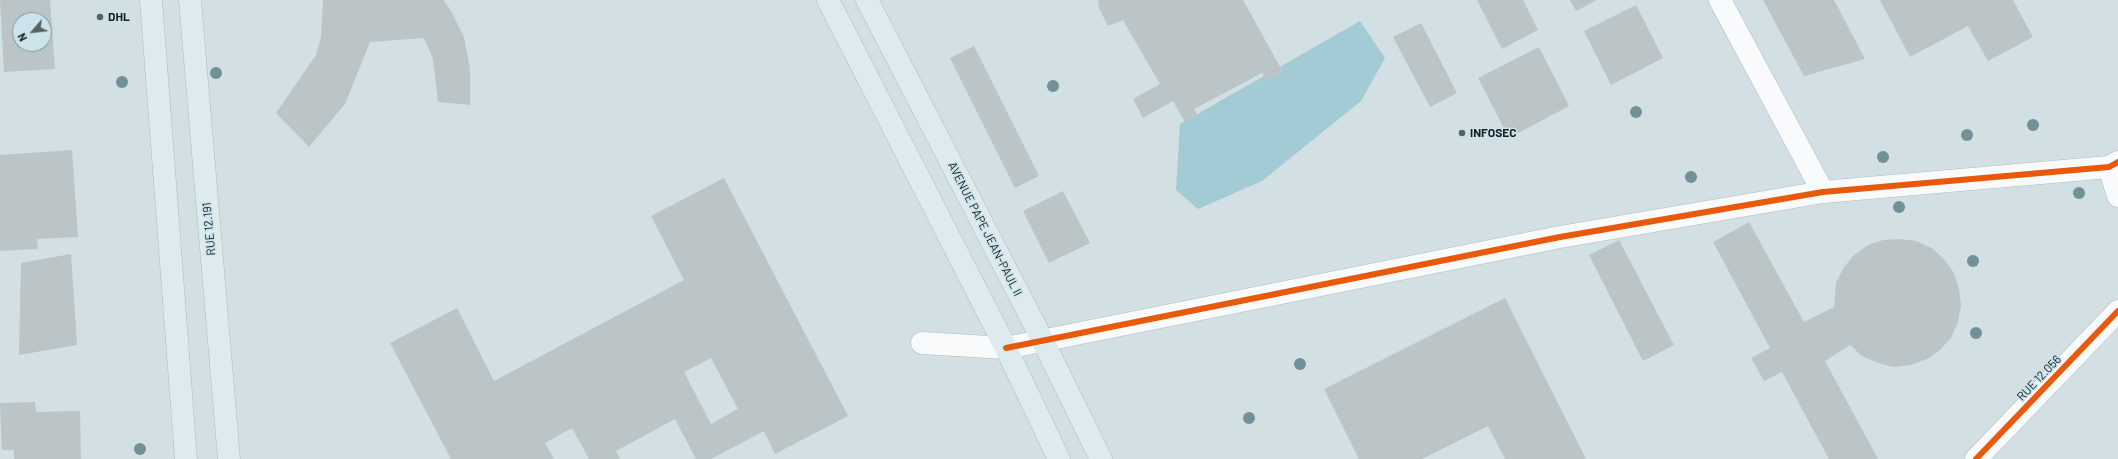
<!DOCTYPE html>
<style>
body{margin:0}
#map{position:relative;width:2118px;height:459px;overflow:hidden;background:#d2dfe3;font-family:Barlow,sans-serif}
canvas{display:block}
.north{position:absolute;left:12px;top:12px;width:40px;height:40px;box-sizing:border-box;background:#cbe3ea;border:1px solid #83959a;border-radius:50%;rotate:242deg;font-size:11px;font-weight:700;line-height:16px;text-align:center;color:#161f21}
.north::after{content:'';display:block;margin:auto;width:14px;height:18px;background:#586265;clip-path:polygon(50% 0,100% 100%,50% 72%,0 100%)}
</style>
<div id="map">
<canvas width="2118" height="459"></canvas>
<div class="north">N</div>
</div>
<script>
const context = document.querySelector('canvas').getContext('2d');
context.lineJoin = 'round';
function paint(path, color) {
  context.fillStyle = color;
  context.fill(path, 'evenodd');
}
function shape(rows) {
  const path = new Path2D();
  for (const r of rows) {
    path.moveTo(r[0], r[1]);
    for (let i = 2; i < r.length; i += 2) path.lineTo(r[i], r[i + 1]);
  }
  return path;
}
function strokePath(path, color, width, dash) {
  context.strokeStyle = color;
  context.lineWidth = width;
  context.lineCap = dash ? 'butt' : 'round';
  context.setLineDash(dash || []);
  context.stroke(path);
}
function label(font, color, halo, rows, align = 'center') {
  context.font = font + ' Barlow,sans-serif';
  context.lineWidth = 3;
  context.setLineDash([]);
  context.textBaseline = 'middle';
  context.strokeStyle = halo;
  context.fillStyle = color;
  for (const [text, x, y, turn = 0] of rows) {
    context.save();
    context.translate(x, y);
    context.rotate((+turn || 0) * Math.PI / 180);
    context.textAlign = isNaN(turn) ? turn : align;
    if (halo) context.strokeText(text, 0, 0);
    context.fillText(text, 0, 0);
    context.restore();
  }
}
paint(shape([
 [1360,21,1385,58,1361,101,1262,181,1198,209,1176,190,1180,124]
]), '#a3cbd6');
paint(shape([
 [0,0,50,0,55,69,4,72],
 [20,20,44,20,44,44,20,44],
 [323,0,443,0,450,9,464,37,470,68,470,105,438,102,433,59,424,38,370,42,345,104,309,147,276,113,316,55,321,37],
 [1098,0,1243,0,1283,72,1266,81,1262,73,1194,109,1197,114,1185,122,1173,101,1143,118,1133,99,1160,84,1123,20,1108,26,1099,8],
 [1477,0,1523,0,1538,30,1502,49],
 [1570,0,1597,0,1576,11],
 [1763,0,1834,0,1865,59,1804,76],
 [1880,0,2013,0,2033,37,1988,61,1968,26,1910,57],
 [1636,5,1663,58,1611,85,1584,31],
 [1421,23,1457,93,1430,107,1393,37],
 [974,46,1039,176,1015,188,950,58],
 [1539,47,1569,106,1509,138,1478,78],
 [72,150,78,237,37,239,38,249,0,251,0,155],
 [724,178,848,416,775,454,764,431,711,459,696,459,675,419,616,451,620,459,589,459,572,428,545,443,554,459,451,459,390,343,457,308,494,381,684,280,651,216],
 [711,358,738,409,711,424,684,372],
 [1063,191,1090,243,1049,263,1023,211],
 [1749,222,1804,322,1834,307,1836,283,1844,267,1854,255,1868,245,1883,240,1900,239,1916,241,1932,248,1944,259,1954,273,1959,289,1961,306,1958,322,1951,338,1940,350,1927,359,1911,365,1894,367,1878,363,1862,356,1850,345,1825,361,1878,459,1829,459,1782,372,1764,381,1751,358,1770,348,1713,242],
 [1619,240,1674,345,1643,361,1589,255],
 [71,254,77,345,19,355,21,263],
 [1505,298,1586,459,1505,459,1488,426,1422,459,1359,459,1324,389],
 [35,402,36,412,80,411,81,459,14,459,14,450,2,450,0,403]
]), '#bbc5c8');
const minor = shape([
 [1720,0,1823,192],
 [2109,167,2118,196],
 [922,343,1006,348,1560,237,1823,192,2109,167,2118,162],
 [1976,459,2118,311]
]);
const major = shape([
 [151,0,186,459],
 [190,0,229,459],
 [828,0,1006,348,1059,459],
 [867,0,1043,341,1101,459]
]);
strokePath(minor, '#b1bbbf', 23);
strokePath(major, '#b4babc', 23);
strokePath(minor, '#f8fafb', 22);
strokePath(major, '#deebee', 22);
strokePath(shape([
 [1006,348,1560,237,1823,192,2109,167,2118,162],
 [1976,459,2118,311]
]), '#e8590c', 6);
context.fillStyle = '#729098';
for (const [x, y] of [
 [216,73],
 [122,82],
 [1053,86],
 [1636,112],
 [2033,125],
 [1967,135],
 [1883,157],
 [1691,177],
 [2079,193],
 [1899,207],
 [1973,261],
 [1976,333],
 [1300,364],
 [1249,418],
 [140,449]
]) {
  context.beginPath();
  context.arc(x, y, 6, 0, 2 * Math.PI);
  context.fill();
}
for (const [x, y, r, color] of [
 [100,17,4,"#586265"],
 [1462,133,4,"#586265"]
]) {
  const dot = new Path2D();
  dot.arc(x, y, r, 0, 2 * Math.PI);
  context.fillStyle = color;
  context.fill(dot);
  strokePath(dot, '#cbe3ea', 1.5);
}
label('bold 12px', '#161f21', '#cbe3ea', [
 ["DHL",108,17],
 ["INFOSEC",1470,133]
], 'left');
label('12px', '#161f21', '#cbe3ea', [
 ["RUE 12.191",209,229,-95],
 ["AVENUE PAPE JEAN-PAUL II",985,229,63],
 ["RUE 12.056",2039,378,-46]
]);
</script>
